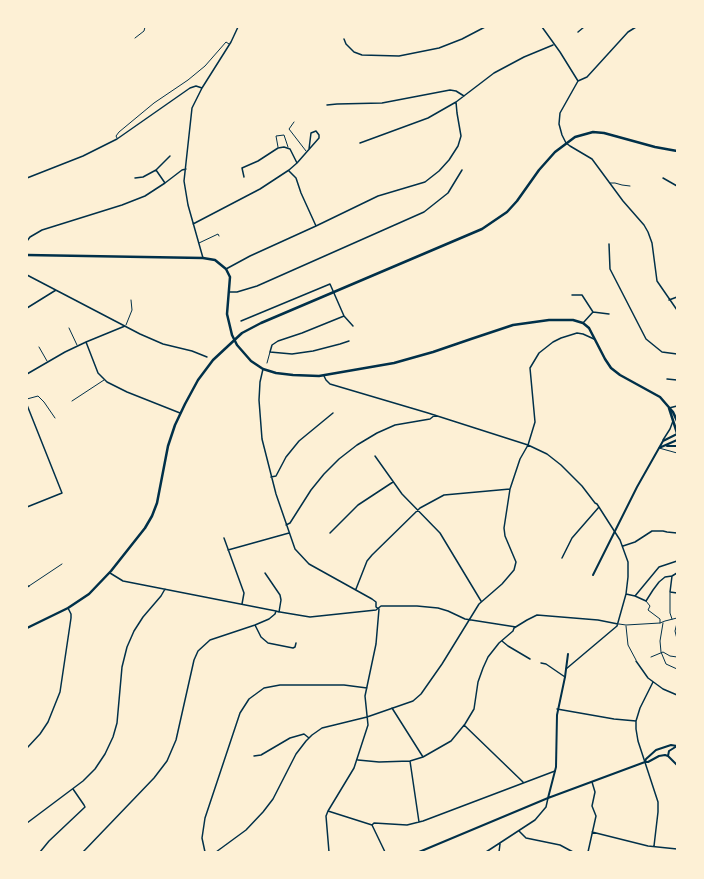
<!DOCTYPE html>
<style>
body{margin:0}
#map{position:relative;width:704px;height:879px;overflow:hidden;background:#fdf0d5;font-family:Lato,sans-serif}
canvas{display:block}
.frame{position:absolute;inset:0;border:28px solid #fdf0d5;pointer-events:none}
</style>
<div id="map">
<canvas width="704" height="879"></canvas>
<div class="frame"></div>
</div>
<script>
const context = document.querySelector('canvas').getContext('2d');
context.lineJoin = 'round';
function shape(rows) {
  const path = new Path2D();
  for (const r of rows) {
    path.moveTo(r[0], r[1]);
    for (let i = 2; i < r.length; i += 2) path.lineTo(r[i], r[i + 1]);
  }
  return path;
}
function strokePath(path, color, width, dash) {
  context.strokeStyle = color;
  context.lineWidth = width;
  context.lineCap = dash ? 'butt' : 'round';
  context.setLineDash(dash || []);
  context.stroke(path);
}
strokePath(shape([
 [135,38,144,31,145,27],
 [294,122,289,129,306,151],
 [117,138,116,136,119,132,154,103,188,80,205,66,226,42,229,44],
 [278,147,276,136,284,135,288,147],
 [610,183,615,183,622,185,630,186],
 [199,243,218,234,219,236],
 [126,325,132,310,131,300],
 [69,328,77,345],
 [39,347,47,361],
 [267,363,270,352],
 [27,399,38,396,44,402,55,418],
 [72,401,104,380],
 [659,448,677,453],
 [29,586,62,564]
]), '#003049', 1);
strokePath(shape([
 [670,593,670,613,672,619],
 [646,601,650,606,648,610,660,619,660,623],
 [663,623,660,641,661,652,666,664,677,669],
 [677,623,675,631,677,639],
 [619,624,626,625,660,623,665,621,677,618],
 [626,626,628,645,636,660],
 [651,657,663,652,670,656,677,657]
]), '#003049', 1);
strokePath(shape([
 [542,27,560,52,578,81],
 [578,32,584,27],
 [344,39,346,44,354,52,362,55,399,56,439,48,462,39,485,27],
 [578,81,560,113,559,124,562,135,566,143,570,146,592,159,623,201,644,225,648,232,652,243,657,281,677,310],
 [578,81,587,77,628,32,636,27],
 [327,105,337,104,382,103,450,90,456,91,464,96],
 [360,143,428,118,456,102,494,73,524,57,553,45],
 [156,170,165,183],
 [289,171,296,178,301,193,316,226],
 [244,177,242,168,258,161,278,148,284,147,290,149,297,163],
 [27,178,83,156,117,139,190,88,196,86,202,88],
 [135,178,143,177,156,170,170,156],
 [663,178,677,186],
 [193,224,260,189,289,170,297,163,319,138,319,135,316,131,311,133,309,149],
 [27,241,30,237,42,230,122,205,145,196,165,183,182,170,186,169],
 [609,244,610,269,646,339,662,352,677,354],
 [203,258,188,205,184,181,192,108,202,88,231,42,238,27],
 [226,269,250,256,316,226,378,196,425,182,439,171,449,160,458,146,461,136,457,113,456,102],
 [27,275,140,334,163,344,192,351,207,357],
 [229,292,237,292,257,286,424,212,448,193,462,170],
 [572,295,582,295,593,312],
 [669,300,677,297],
 [27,308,56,290],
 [344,316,302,333,278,341,272,345,270,352,292,354,313,351,340,344,349,341],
 [241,321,330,284,344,316,353,326],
 [583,323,593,312,609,314],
 [86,342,125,326],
 [263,369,260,382,259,400,262,439,276,494,295,549,309,564,372,599,376,602,376,607,379,609,376,644,365,696,368,725,354,768,328,811,326,816,329,852],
 [27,374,65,352,86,342,98,373,107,382,127,392,180,413],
 [324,376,326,380,330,384,428,413,528,445,547,454,561,465,582,486,595,503,597,504,620,540,628,562,628,577,626,594,617,626,566,669],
 [667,379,677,380],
 [27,405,62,493,27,507],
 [669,408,677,406],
 [676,418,677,413],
 [663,440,670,429,673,421],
 [375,456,402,494,440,533,481,601],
 [271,477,276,476,286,457,299,441,333,413],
 [286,525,290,523,311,490,324,474,339,459,357,445,377,433,395,425,430,419,435,415],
 [330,533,358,505,393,482],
 [224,538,244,593,242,604],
 [623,546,635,542,652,531,663,531,667,532,677,533],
 [228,550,289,533],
 [562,558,572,538,599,507],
 [110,573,123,581,276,611],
 [265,573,280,595,281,600,279,612],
 [677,573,672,576,670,592,677,593],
 [27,587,29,586],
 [356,589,367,561,372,555,420,508,444,495,510,489],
 [626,594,635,596,659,567,677,561],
 [635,596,646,601,653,590,659,582,665,577,672,576],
 [280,612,310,617,376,610,381,606,417,606,438,608,448,611,465,619,516,627],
 [255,625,261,637,268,643,293,648,295,647,296,643],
 [502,641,508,646,530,659],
 [636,661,648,678,663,689,677,695],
 [541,663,546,664,565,677],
 [653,682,640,708,636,721,636,729,638,741,658,802,658,812,654,846],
 [392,708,423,757],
 [557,709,614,719,636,721],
 [464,725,523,782],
 [27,748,40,734,48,722,60,692,71,618,71,614,68,608],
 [254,756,261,755,290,738,304,734,309,738],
 [358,760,379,762,410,761,423,757,451,741,465,724,474,709,478,682,483,668,488,657,499,643,513,631,514,628,527,620,537,615,598,620,618,624],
 [410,761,419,822],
 [328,811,372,825,385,852],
 [27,823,83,781,95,769,105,754,113,737,117,723,122,667,127,647,134,631,143,617,161,596,165,589],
 [372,825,374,823,407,825,423,821,555,771],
 [519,831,526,838,560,845,573,852],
 [592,832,648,846,677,849],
 [40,852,49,841,85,807,84,805,73,789],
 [83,852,154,778,167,761,176,740,194,660,198,651,210,640,255,625,269,619,275,614,276,611,279,612],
 [205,852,202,838,205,818,240,713,249,699,264,688,280,685,344,685,367,688],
 [216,852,246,830,263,812,273,799,296,754,306,741,312,735,322,728,367,717,413,701,421,694,442,664,479,604,502,584,514,570,516,562,505,536,504,528,510,489,520,459,528,445,535,422,530,368,539,353,553,342,561,338,577,333,583,334,594,339],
 [486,852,535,820,546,807,548,798],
 [499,852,500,844],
 [588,852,596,816,592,806,595,792,592,782]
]), '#003049', 1.5);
strokePath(shape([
 [667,446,677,446],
 [659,448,677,440],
 [593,575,637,487,663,441,677,434],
 [668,756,669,751,677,746],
 [668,756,677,765],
 [645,762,646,759,656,750,671,745,677,746],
 [548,798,556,767,557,715,565,677,568,654],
 [419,852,548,798,645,762,648,762,659,756,665,755,668,756]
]), '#003049', 2);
strokePath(shape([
 [27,255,203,258,215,260,226,269,230,277,227,314,232,335,237,345,251,361,263,369,276,373,293,375,319,376,394,363,433,352,471,339,513,325,549,320,573,320,583,323,589,328,605,359,611,368,620,375,660,397,673,412,677,421],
 [669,408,677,433]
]), '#003049', 2.5);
strokePath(shape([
 [27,628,68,608,89,594,111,571,145,528,152,516,157,503,168,446,175,425,185,404,198,380,213,360,242,333,261,323,482,229,507,212,517,201,539,170,555,152,575,137,593,132,604,133,655,147,677,151]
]), '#003049', 2.5);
</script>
